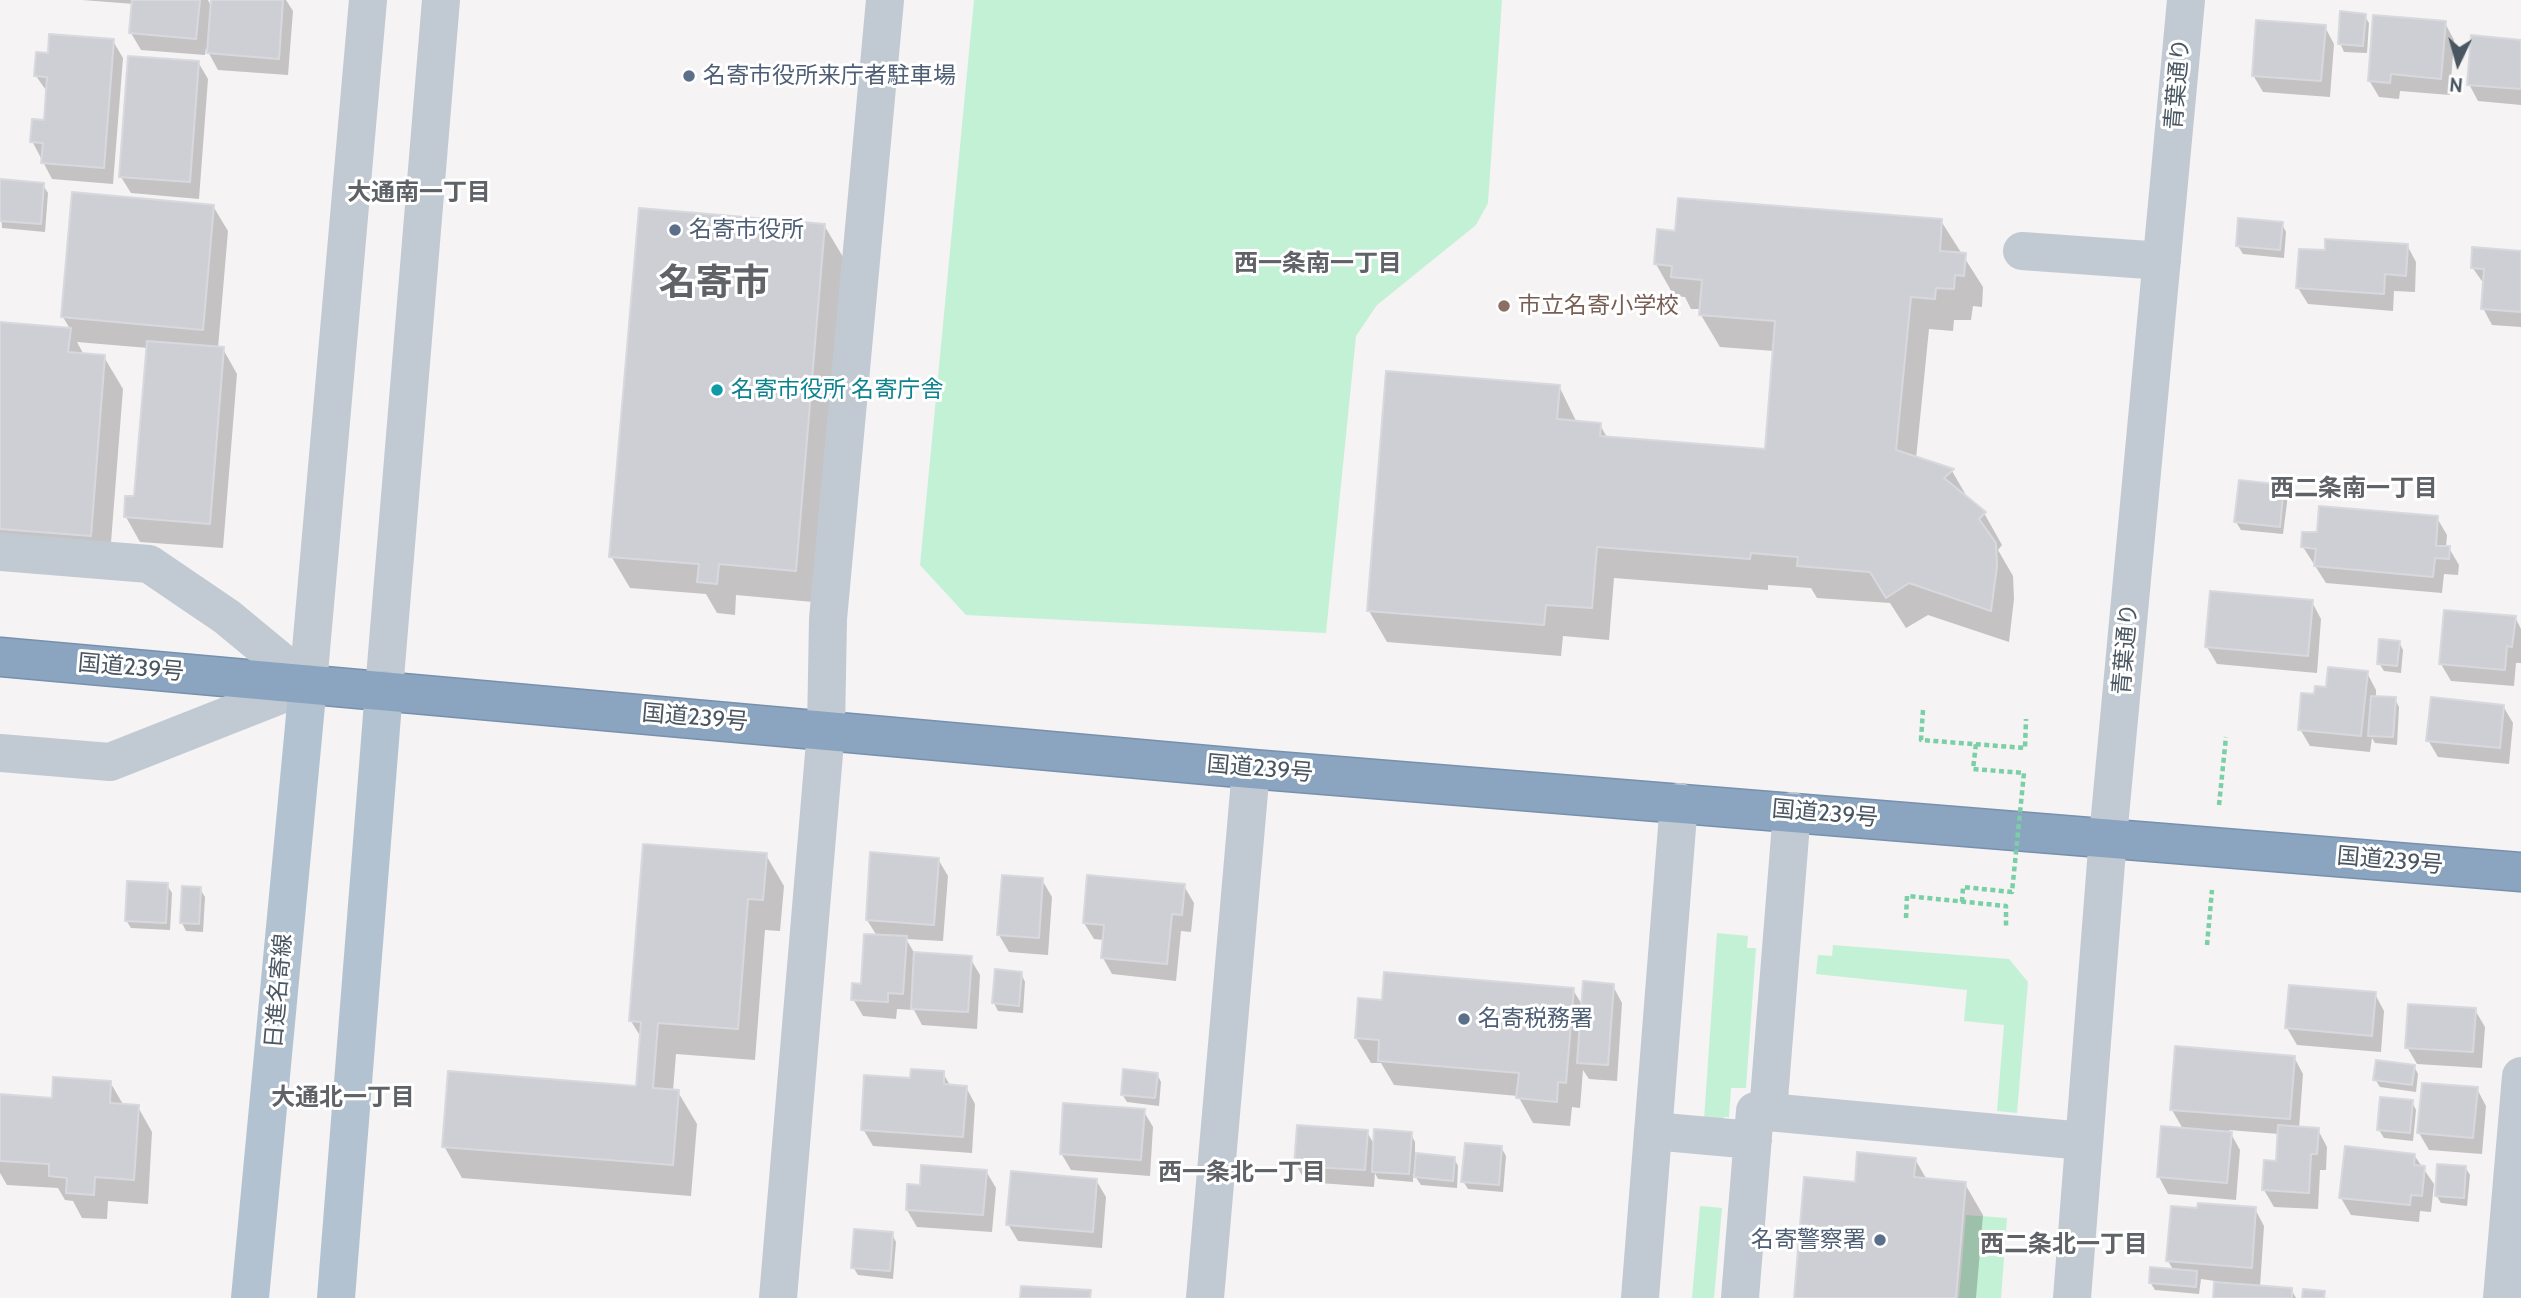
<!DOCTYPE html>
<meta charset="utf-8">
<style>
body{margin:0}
#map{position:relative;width:2521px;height:1298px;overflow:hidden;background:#f5f3f3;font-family:Cabin,sans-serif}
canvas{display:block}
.north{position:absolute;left:2423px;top:28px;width:70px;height:70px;-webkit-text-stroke:5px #fff;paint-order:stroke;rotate:185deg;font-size:19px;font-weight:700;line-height:28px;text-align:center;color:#4a5661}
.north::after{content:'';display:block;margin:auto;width:24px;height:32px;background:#4a5661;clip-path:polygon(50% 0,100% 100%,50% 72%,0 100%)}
</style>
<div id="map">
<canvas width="2521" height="1298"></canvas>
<div class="north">N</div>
</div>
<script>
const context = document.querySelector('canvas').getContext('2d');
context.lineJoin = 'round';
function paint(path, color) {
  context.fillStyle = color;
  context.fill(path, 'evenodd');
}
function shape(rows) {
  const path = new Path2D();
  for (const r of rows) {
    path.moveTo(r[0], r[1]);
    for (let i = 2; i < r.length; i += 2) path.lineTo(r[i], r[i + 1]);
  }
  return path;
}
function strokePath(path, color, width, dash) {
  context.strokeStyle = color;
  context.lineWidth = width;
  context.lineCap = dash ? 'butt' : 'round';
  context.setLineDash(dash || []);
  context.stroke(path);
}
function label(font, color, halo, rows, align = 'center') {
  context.font = font + ' Cabin,"Noto Sans JP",sans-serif';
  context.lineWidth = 6;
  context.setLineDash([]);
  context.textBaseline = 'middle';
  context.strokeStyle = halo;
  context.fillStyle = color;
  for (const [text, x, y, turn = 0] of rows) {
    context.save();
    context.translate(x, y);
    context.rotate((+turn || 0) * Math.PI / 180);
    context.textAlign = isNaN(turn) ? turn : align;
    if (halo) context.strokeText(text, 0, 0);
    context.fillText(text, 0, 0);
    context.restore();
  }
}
paint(shape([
 [974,0,1502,0,1488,203,1476,225,1377,305,1356,336,1326,633,966,615,920,565],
 [1717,933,1748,936,1747,948,1756,948,1746,1088,1731,1088,1729,1117,1724,1117,1723,1121,1704,1119],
 [1833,945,2009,959,2028,982,2017,1113,1997,1111,2004,1025,1964,1021,1967,990,1816,974,1818,955,1832,956],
 [1700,1206,1722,1208,1714,1298,1692,1298],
 [1966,1215,2007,1218,2001,1298,1959,1298]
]), '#c3f1d5');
paint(shape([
 [82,0,208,0,212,8,213,0,286,0,293,11,288,75,218,70,206,48,205,55,141,50,131,33,134,4],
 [2364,15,2369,23,2367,53,2344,52,2340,43],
 [2445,23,2454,40,2450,95,2400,91,2399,99,2379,97,2369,80],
 [2325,27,2334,44,2330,97,2263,92,2253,75],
 [113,41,123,58,113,184,52,179,32,141,45,122,48,93,36,76,50,55],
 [2521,42,2521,105,2478,101,2469,84],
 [198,62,208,79,199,199,131,193,121,177],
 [43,185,48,193,45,232,2,228,0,187],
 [213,206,228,231,218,348,223,349,237,374,223,548,140,542,126,517,136,498,148,348,77,342,84,355,104,357,123,389,109,568,0,559,0,324,70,329,63,317],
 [1941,221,1983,287,1982,307,1973,306,1971,320,1954,320,1953,331,1929,329,1916,459,1952,471,1970,502,1984,513,2002,545,1998,550,2013,576,2014,599,2009,642,1928,615,1906,628,1890,603,1817,598,1811,588,1768,585,1768,590,1614,578,1609,640,1563,636,1561,656,1387,642,1369,611,1559,386,1577,423,1600,425,1608,439,1766,451,1774,351,1720,347,1701,315,1702,309,1691,309,1685,297,1674,296,1656,264,1677,233],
 [2282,224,2286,232,2284,258,2243,254,2238,246],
 [824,225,843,257,813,602,736,595,735,615,717,613,706,594,630,588,611,556],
 [2407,245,2416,262,2415,292,2394,291,2393,311,2308,304,2298,288,2326,252],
 [2521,252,2521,327,2492,325,2483,308,2484,284,2472,267],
 [2283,487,2288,495,2283,534,2241,530,2236,522],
 [2437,518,2447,535,2446,548,2449,548,2459,565,2458,575,2444,574,2442,593,2326,583,2303,547],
 [2312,602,2321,619,2317,673,2217,664,2207,647],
 [2515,617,2521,629,2521,663,2516,663,2514,686,2451,681,2441,664],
 [2399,642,2403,650,2401,673,2384,671,2379,663],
 [2367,673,2376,690,2376,698,2395,699,2399,707,2397,745,2375,743,2372,738,2370,752,2310,746,2300,729,2316,696],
 [2503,706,2513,723,2509,764,2438,757,2428,740],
 [766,855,784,886,780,931,765,930,755,1060,676,1054,673,1091,678,1092,697,1124,691,1196,462,1178,444,1146,638,1088,642,1039,631,1021],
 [938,859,948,876,943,941,906,939,915,954,970,958,980,975,977,1029,922,1025,914,1010,897,1009,896,1019,863,1016,853,999,863,986,877,936,867,920],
 [1042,880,1052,897,1048,955,1009,952,999,935],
 [167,885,172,893,170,930,131,928,126,920],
 [1184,886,1194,903,1191,932,1181,931,1176,981,1112,974,1103,958,1104,940,1094,939,1084,923],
 [200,889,205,897,203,932,186,931,182,923],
 [1021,973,1025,982,1023,1013,998,1011,994,1003],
 [1613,986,1622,1003,1617,1081,1589,1079,1583,1070,1580,1108,1572,1107,1570,1126,1533,1123,1518,1096,1394,1085,1381,1063,1371,1063,1356,1038,1383,1002,1573,990,1583,1006],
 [2375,994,2384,1011,2381,1052,2297,1045,2287,1028],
 [2475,1010,2485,1027,2482,1068,2417,1064,2407,1047],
 [2294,1057,2303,1074,2299,1129,2318,1130,2327,1147,2326,1170,2320,1170,2318,1209,2274,1207,2264,1190,2277,1163,2279,1134,2229,1130,2240,1150,2236,1200,2168,1194,2159,1177,2183,1129,2172,1110],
 [2414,1066,2418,1074,2416,1092,2380,1087,2375,1079],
 [943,1073,951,1087,966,1087,975,1104,972,1153,873,1146,863,1129,911,1080],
 [1157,1074,1161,1082,1159,1106,1127,1102,1122,1094],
 [110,1082,124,1106,138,1107,152,1132,148,1204,108,1201,107,1219,82,1218,73,1201,65,1200,58,1188,7,1185,0,1173,0,1096,53,1099],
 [2477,1089,2486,1106,2482,1154,2429,1150,2419,1133],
 [2412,1102,2416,1110,2413,1141,2384,1138,2379,1130],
 [1143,1110,1153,1127,1150,1176,1071,1170,1061,1153],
 [1367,1132,1375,1146,1411,1134,1415,1142,1415,1155,1454,1158,1458,1166,1457,1188,1421,1185,1413,1173,1413,1182,1378,1179,1375,1173,1374,1187,1306,1182,1296,1165],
 [1501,1147,1506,1156,1503,1192,1468,1189,1463,1181],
 [2414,1155,2434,1184,2431,1212,2420,1211,2419,1222,2351,1215,2341,1198],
 [1915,1159,1927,1180,1965,1184,1983,1215,1976,1298,1796,1298,1856,1184],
 [2465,1167,2470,1175,2467,1206,2441,1203,2436,1195],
 [986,1171,996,1188,992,1232,917,1227,907,1210,921,1186],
 [1096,1180,1106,1197,1102,1248,1018,1241,1008,1224],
 [2255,1209,2264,1226,2260,1287,2291,1289,2296,1298,2214,1298,2215,1281,2201,1279,2199,1294,2155,1290,2150,1282,2174,1271,2168,1261],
 [892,1234,896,1242,893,1279,858,1275,853,1267]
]), '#0003');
const building = shape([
 [132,0,200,0,196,39,129,33,132,0],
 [211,0,283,0,279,59,207,53,211,0],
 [2340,11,2366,14,2363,46,2338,44,2340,11],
 [2373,15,2446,21,2441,79,2391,74,2390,83,2368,81,2373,15],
 [2256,20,2326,25,2321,81,2252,76,2256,20],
 [49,34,114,39,104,168,41,163,43,143,30,142,32,119,44,120,47,77,34,76,36,52,48,53,49,34],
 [2471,35,2521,40,2521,89,2467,85,2471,35],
 [128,56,199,61,190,182,119,177,128,56],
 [0,179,44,183,41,224,0,221,0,179],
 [72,192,214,205,203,330,61,317,72,192],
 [1678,198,1942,219,1940,251,1966,253,1964,276,1955,275,1954,289,1936,288,1935,299,1911,297,1896,450,1954,469,1944,478,1986,512,1979,519,1996,543,1997,566,1991,611,1909,583,1886,598,1870,572,1797,566,1798,557,1751,553,1750,559,1597,547,1592,608,1546,605,1544,625,1367,611,1386,371,1560,385,1557,419,1601,423,1600,436,1765,449,1775,321,1699,315,1702,280,1671,277,1672,266,1654,264,1657,229,1675,231,1678,198],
 [639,208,825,224,796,571,719,564,717,584,697,582,699,564,609,557,639,208],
 [2238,218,2283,222,2280,250,2236,246,2238,218],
 [2325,239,2408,244,2406,276,2385,274,2384,294,2296,288,2299,249,2325,250,2325,239],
 [2472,247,2521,251,2521,312,2481,309,2484,269,2471,268,2472,247],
 [0,322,71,328,68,352,105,355,91,536,0,529,0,322],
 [147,341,224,347,210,524,124,517,125,496,134,496,147,341],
 [2239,480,2284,485,2280,527,2234,522,2239,480],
 [2319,506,2438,516,2436,546,2450,546,2449,559,2435,558,2433,577,2314,566,2316,549,2301,547,2302,532,2317,532,2319,506],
 [2210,591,2313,600,2308,656,2205,647,2210,591],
 [2444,610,2516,616,2512,647,2507,646,2505,670,2439,664,2444,610],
 [2379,639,2400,641,2397,666,2377,664,2379,639],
 [2328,667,2368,671,2361,736,2298,730,2301,693,2314,694,2315,686,2326,687,2328,667],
 [2371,696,2396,697,2393,737,2368,736,2371,696],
 [2431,697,2504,705,2500,748,2426,741,2431,697],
 [643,844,767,853,763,900,748,899,738,1029,658,1023,653,1088,679,1090,673,1165,442,1147,448,1071,636,1086,641,1022,629,1021,643,844],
 [870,852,939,858,934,925,866,920,870,852],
 [1002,875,1043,878,1039,938,997,935,1002,875],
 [1087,875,1185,884,1182,915,1172,914,1167,964,1101,958,1104,925,1083,923,1087,875],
 [127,881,168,883,166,923,125,921,127,881],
 [182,886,201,887,199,924,180,923,182,886],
 [864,934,907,936,903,994,888,993,888,1002,851,1000,852,983,861,984,864,934],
 [914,952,972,956,968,1012,911,1009,914,952],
 [995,969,1022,972,1019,1006,992,1003,995,969],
 [1384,972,1574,988,1566,1083,1558,1082,1557,1102,1516,1098,1519,1073,1378,1061,1379,1040,1355,1038,1358,998,1382,1000,1384,972],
 [1583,981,1614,984,1608,1065,1577,1063,1583,981],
 [2289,985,2376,992,2372,1036,2285,1028,2289,985],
 [2408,1004,2476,1008,2473,1052,2405,1048,2408,1004],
 [2175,1046,2295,1056,2290,1119,2170,1110,2175,1046],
 [2376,1060,2415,1065,2412,1085,2373,1080,2376,1060],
 [911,1069,944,1071,944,1084,967,1086,963,1137,861,1130,864,1075,910,1078,911,1069],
 [1123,1069,1158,1073,1155,1098,1121,1095,1123,1069],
 [53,1077,111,1081,110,1103,139,1105,134,1180,95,1177,94,1195,66,1193,67,1178,49,1176,49,1164,0,1161,0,1094,52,1098,53,1077],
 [2422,1083,2478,1087,2473,1138,2417,1133,2422,1083],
 [2380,1097,2413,1100,2410,1133,2377,1130,2380,1097],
 [1063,1103,1145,1109,1141,1160,1060,1154,1063,1103],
 [1297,1125,1368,1130,1365,1170,1294,1166,1297,1125],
 [2278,1125,2319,1128,2317,1154,2311,1154,2309,1193,2262,1190,2264,1160,2276,1161,2278,1125],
 [2161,1126,2232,1132,2227,1183,2157,1177,2161,1126],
 [1374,1129,1412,1132,1409,1174,1372,1172,1374,1129],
 [1465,1143,1502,1146,1499,1185,1461,1182,1465,1143],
 [2345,1146,2415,1154,2414,1165,2425,1166,2422,1196,2411,1195,2410,1205,2339,1198,2345,1146],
 [1857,1152,1916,1158,1914,1177,1966,1182,1956,1298,1794,1298,1804,1177,1855,1182,1857,1152],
 [1416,1153,1455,1157,1453,1181,1414,1177,1416,1153],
 [2437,1164,2466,1166,2464,1198,2435,1196,2437,1164],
 [921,1165,987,1170,983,1215,906,1210,907,1184,920,1185,921,1165],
 [1011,1171,1097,1179,1093,1232,1006,1225,1011,1171],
 [2198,1203,2256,1207,2252,1268,2166,1261,2171,1206,2197,1208,2198,1203],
 [854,1229,893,1232,890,1271,851,1268,854,1229],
 [2150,1267,2197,1271,2196,1287,2149,1283,2150,1267],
 [2214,1282,2292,1288,2292,1298,2213,1298,2214,1282],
 [1021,1286,1091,1290,1090,1298,1020,1298,1021,1286],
 [2303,1289,2325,1291,2324,1298,2302,1298,2303,1289]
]);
paint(building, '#cdcfd5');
strokePath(building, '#d7d9de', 2);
const highway = shape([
 [0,657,1251,769,2521,872]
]);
strokePath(highway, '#7690ad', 41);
strokePath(shape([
 [1923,710,1921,740,2025,748,2026,719],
 [2219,805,2226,737],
 [1906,918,1907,896,2006,906,2006,927],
 [2207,945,2212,890]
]), '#7ad0a6', 4.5, [5, 3.5]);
strokePath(shape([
 [2022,251,2162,261],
 [0,552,149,564,227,617,308,684],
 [308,684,368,0],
 [384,690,441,0],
 [0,753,110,762,308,684],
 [1792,811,1768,1112,2084,1141],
 [1653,1131,1753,1140],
 [778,1298,826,730,828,619,885,0],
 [1205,1298,1251,769],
 [1640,1298,1679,802],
 [1740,1298,1755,1111,1768,1112],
 [2072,1298,2108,837,2186,0],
 [2502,1298,2521,1076]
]), '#c1cad2', 38);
strokePath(shape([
 [250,1298,308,684],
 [336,1298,384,690]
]), '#b3c2d1', 38);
strokePath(highway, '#8ba5c1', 38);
strokePath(shape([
 [1962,902,1963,887,2012,892,2024,773,1973,769,1976,744]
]), '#7ad0a6', 4.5, [5, 3.5]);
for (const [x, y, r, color] of [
 [689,76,7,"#5c6f8a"],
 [675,230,7,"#5c6f8a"],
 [1504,306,7,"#8d6e63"],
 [717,390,7,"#0f9aa8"],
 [1464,1019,7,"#5c6f8a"],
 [1880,1240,7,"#5c6f8a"]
]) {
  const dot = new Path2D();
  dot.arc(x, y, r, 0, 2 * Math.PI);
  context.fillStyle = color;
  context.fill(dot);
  strokePath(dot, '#fff', 2.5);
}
label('23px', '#4e5e75', '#fff', [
 ["名寄市役所来庁者駐車場",703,76],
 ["名寄市役所",689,230],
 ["名寄税務署",1478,1019],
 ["名寄警察署",1866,1240,"right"]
], 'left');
label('23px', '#4a5661', '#fff', [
 ["青葉通り",2178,84,-85],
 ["青葉通り",2126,649,-85],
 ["国道239号",131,668,5],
 ["国道239号",695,718,5],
 ["国道239号",1260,769,5],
 ["国道239号",1825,814,5],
 ["国道239号",2390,861,5],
 ["日進名寄線",279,991,-85]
]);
label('23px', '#785e54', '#fff', [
 ["市立名寄小学校",1518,306]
], 'left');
label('23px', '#0d838f', '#fff', [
 ["名寄市役所 名寄庁舎",731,390]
], 'left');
label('bold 24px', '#5f6368', '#fff', [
 ["大通南一丁目",419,193],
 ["西一条南一丁目",1318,264],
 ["西二条南一丁目",2354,489],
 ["大通北一丁目",343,1098],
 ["西一条北一丁目",1242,1173],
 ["西二条北一丁目",2064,1245]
]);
label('bold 37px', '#5f6368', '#fff', [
 ["名寄市",714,284]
]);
</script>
